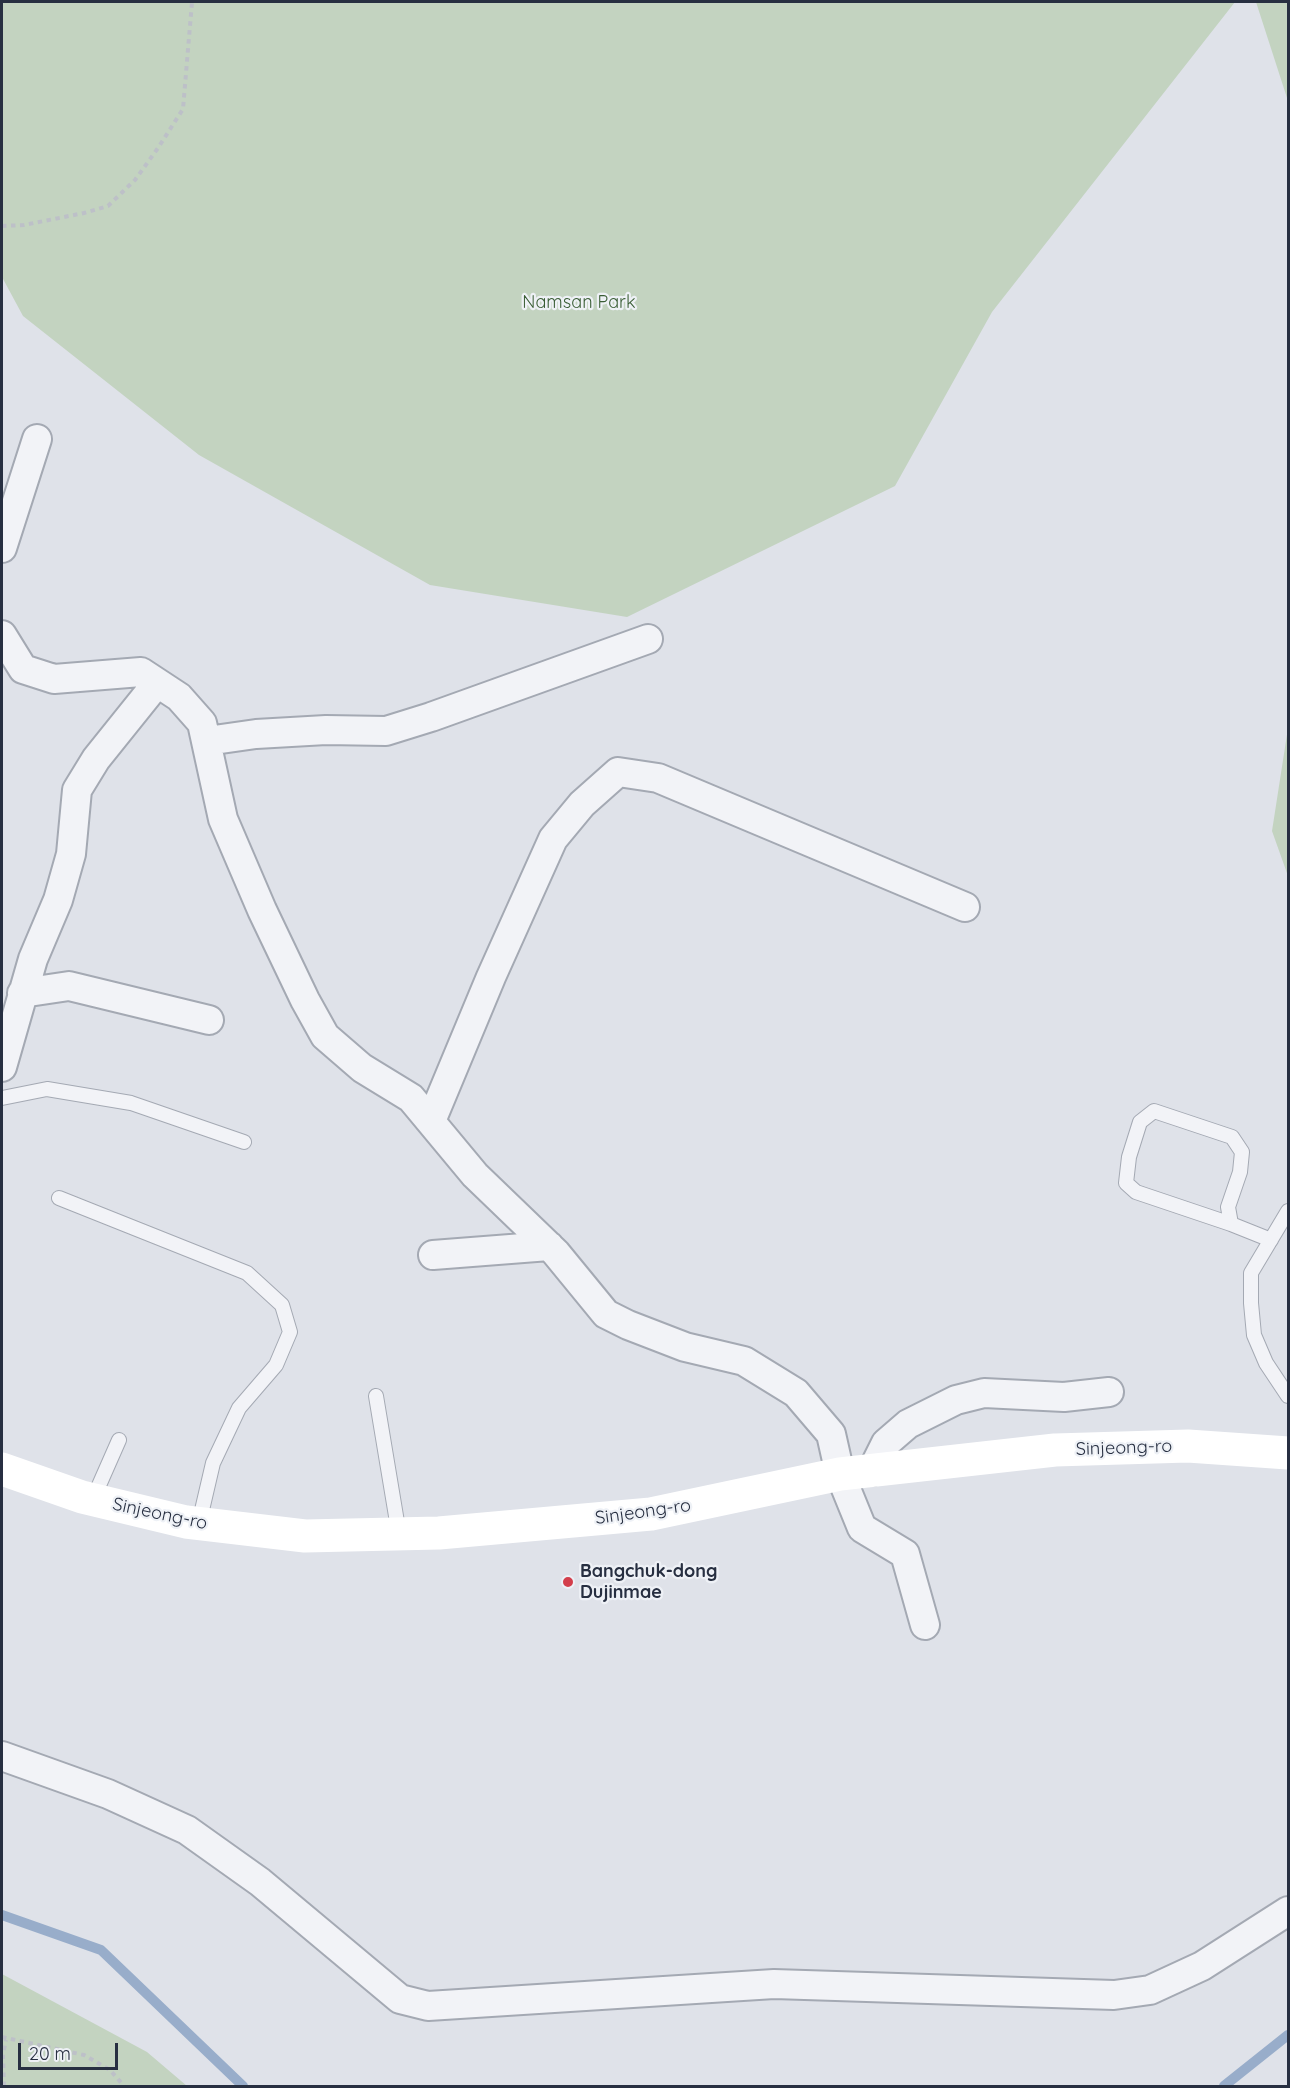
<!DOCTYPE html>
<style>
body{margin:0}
#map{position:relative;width:1290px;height:2088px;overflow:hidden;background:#dfe2e9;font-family:Quicksand,sans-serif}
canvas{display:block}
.frame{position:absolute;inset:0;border:3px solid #272f41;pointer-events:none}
.scale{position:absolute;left:18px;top:2043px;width:100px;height:27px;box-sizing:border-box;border:3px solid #272f41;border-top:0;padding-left:8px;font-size:18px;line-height:21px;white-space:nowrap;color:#272f41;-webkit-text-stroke:4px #eef1f6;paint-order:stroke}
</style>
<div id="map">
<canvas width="1290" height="2088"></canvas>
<div class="frame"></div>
<div class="scale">20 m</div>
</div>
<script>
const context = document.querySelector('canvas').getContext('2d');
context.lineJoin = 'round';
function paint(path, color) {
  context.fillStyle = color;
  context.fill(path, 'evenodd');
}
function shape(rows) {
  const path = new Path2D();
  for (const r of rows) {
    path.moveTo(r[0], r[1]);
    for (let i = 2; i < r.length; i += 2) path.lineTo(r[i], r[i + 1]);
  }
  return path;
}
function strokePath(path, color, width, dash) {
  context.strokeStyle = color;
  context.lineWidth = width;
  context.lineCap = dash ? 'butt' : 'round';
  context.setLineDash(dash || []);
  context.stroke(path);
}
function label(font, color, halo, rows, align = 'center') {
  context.font = font + ' Quicksand,sans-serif';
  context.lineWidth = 4.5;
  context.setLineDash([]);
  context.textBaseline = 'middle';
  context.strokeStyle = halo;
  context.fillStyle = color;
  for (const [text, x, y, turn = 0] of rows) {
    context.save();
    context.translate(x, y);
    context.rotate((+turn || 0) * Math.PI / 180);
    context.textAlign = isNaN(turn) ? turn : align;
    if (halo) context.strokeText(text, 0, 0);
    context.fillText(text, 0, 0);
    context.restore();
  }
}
paint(shape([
 [2,2,1235,2,992,312,895,486,627,617,430,585,199,455,23,316,2,277],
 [1256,2,1288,2,1288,101],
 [1288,728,1288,876,1272,831],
 [2,1974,147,2052,187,2086,2,2086]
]), '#c3d3c0');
strokePath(shape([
 [2,1915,101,1950,243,2086],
 [1224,2086,1288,2035]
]), '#98adca', 10);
const service = shape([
 [2,1098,47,1089,131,1103,244,1142],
 [59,1198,247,1273,282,1305,290,1332,276,1365,239,1408,213,1463,199,1523],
 [1288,1211,1251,1273,1251,1303,1254,1335,1266,1363,1288,1396],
 [1231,1224,1136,1192,1126,1183,1129,1157,1140,1122,1154,1111,1232,1137,1242,1152,1240,1172,1228,1207,1231,1224,1271,1240],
 [376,1396,399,1534],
 [93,1499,119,1440]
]);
const minor = shape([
 [2,548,37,439],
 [2,635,23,669,54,679,141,672,179,697,202,723,223,819,262,910,305,1000,325,1036,362,1068,411,1098,475,1175,556,1253,606,1314,628,1325,685,1347,744,1361,796,1393,831,1434,840,1474,862,1528,905,1554,925,1625],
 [207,741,256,734,326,730,386,731,431,717,648,639],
 [22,993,69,986,209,1020],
 [2,1067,33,959,58,900,71,854,77,790,96,759,157,683],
 [431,1121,491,977,553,839,582,804,618,772,658,778,965,907],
 [433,1255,549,1246],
 [872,1471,886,1443,908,1424,956,1400,984,1393,1064,1397,1109,1392],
 [2,1756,108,1794,187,1830,260,1882,400,1999,428,2006,774,1984,1114,1995,1150,1990,1202,1966,1288,1911]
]);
strokePath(service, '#a4a9b3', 16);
strokePath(minor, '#a4a9b3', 32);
strokePath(shape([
 [2,226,24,225,84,213,108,206,135,180,158,148,183,109,192,2],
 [2,2037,84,2055,110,2070,124,2086],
 [4,2086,3,2055,6,2040]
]), '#bdc0c8', 4, [4.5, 4.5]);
strokePath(service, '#f2f3f7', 14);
strokePath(minor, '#f2f3f7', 28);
strokePath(shape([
 [2,1469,82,1497,186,1522,305,1536,439,1533,651,1514,840,1474,1055,1450,1188,1446,1288,1453]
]), '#fff', 33);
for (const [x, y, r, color] of [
 [568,1582,6,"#d33e4b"]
]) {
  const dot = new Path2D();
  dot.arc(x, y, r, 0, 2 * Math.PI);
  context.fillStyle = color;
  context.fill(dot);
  strokePath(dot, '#eef1f6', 2);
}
label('18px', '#395d34', '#eef1f6', [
 ["Namsan Park",579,303]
]);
label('18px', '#272f41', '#eef1f6', [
 ["Sinjeong-ro",1124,1448,-2],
 ["Sinjeong-ro",643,1512,-8],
 ["Sinjeong-ro",160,1514,12]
]);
label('bold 18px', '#272f41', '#eef1f6', [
 ["Bangchuk-dong",580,1572],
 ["Dujinmae",580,1593]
], 'left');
</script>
